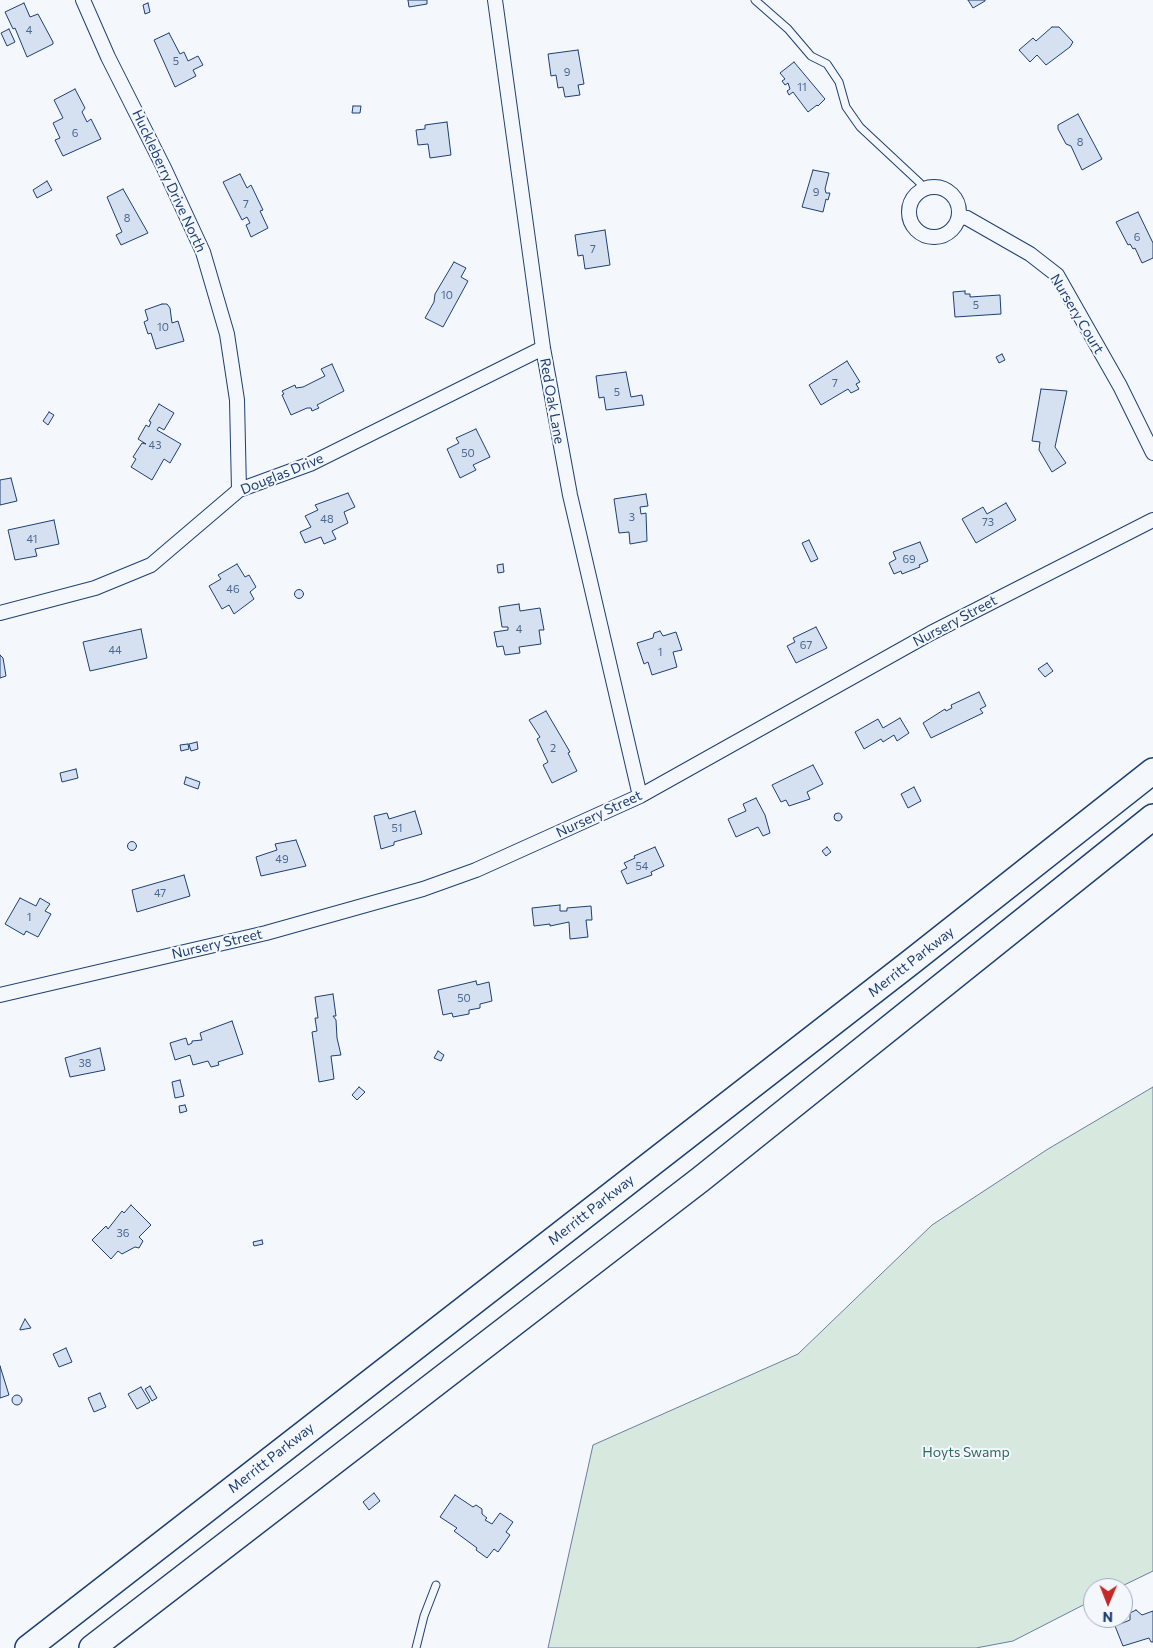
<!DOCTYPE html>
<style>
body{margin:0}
#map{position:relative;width:1153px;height:1648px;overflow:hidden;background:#f4f7fb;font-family:Commissioner,sans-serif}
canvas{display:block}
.north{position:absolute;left:1083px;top:1578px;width:50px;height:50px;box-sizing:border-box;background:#f4f7fb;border:1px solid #9eadc5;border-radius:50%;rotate:181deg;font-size:14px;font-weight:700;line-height:20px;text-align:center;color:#1d3f73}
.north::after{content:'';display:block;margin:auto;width:18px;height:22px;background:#c62828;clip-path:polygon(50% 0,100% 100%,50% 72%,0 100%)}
</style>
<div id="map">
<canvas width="1153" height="1648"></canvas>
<div class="north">N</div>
</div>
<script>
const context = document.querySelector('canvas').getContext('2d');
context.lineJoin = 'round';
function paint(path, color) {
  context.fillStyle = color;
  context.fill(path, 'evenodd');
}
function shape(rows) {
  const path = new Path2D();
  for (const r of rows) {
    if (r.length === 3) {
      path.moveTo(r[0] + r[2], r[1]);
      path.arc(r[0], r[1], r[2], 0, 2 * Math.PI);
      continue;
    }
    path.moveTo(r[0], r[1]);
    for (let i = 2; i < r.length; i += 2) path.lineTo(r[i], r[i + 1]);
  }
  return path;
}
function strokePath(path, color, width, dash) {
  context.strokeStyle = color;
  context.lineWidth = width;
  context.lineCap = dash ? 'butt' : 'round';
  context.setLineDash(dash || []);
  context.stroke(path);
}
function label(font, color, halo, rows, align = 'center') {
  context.font = font + ' Commissioner,sans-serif';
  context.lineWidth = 4;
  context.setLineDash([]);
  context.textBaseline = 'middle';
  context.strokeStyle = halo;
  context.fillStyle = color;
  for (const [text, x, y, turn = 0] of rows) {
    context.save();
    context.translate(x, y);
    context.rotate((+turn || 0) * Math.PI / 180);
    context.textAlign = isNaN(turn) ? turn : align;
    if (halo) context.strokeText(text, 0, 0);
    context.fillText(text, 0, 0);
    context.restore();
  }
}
const green = shape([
 [1153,1087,1153,1571,1118,1588,1093,1588,1093,1600,1013,1641,976,1648,548,1648,593,1445,798,1354,932,1225,1048,1149,1153,1087]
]);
paint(green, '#d7e8df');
strokePath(green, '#687fa3', 1);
const building = shape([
 [408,0,427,0,427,4,409,7,408,0],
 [968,0,985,0,985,1,973,8,968,0],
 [24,3,30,17,38,14,53,42,53,44,27,57,15,28,13,29,5,12,24,3],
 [148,3,150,12,145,14,143,5,148,3],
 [1052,27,1059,27,1073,42,1070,47,1046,65,1037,55,1030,62,1019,50,1033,38,1036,41,1052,27],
 [9,29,15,42,7,46,1,33,9,29],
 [169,33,180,54,184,52,188,61,198,56,203,65,193,70,196,76,175,87,154,40,169,33],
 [578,50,584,84,578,85,580,95,565,97,563,87,558,88,556,75,551,76,548,54,578,50],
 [794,62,825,99,818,106,817,105,808,112,793,92,789,95,787,91,790,89,788,83,785,85,782,81,785,79,780,73,794,62],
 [75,89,85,108,82,112,87,122,91,119,101,139,63,156,55,140,60,138,53,123,63,118,54,100,75,89],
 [353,106,361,106,360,113,352,113,353,106],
 [1078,114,1102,159,1082,170,1071,146,1066,144,1058,129,1058,125,1078,114],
 [447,122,451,155,430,158,428,144,418,145,416,130,425,129,425,125,447,122],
 [813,170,829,173,825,189,826,193,830,193,828,200,826,199,823,212,802,207,813,170],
 [240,174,247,188,251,185,263,210,260,211,268,228,251,237,246,225,250,223,247,217,242,220,223,182,240,174],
 [47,181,52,190,37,198,33,190,47,181],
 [123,189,148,233,121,245,116,235,122,232,107,197,123,189],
 [1138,212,1153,243,1153,258,1142,263,1135,248,1133,249,1130,244,1128,245,1116,222,1138,212],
 [605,230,610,265,585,269,583,255,578,256,575,235,605,230],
 [454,262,466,268,461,277,468,281,443,327,425,318,434,302,435,294,454,262],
 [965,291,965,294,970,294,970,297,1000,295,1001,314,955,317,953,292,965,291],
 [162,304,167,304,170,308,172,323,178,321,184,341,156,349,151,333,148,334,144,322,148,320,145,310,162,304],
 [1002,354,1005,360,999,363,996,357,1002,354],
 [847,361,860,382,856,384,859,389,851,393,848,389,821,405,809,385,847,361],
 [332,364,344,391,317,405,319,408,312,411,311,408,307,408,291,415,282,395,284,394,282,391,295,385,296,388,303,387,325,376,321,369,332,364],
 [626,372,631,397,642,395,644,405,606,410,604,397,599,398,596,376,626,372],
 [1041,389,1067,391,1055,447,1066,463,1052,472,1039,450,1040,442,1032,441,1041,389],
 [159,404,174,413,164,430,159,427,157,430,181,444,170,463,164,459,152,480,131,467,136,459,133,457,142,443,146,444,138,439,146,425,149,427,151,422,149,421,159,404],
 [49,412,54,415,48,425,43,421,49,412],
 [476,429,490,457,473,465,476,470,460,478,447,449,459,443,456,438,476,429],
 [11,478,17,501,0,505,0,480,11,478],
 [348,493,355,507,344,512,348,523,332,531,336,539,324,544,321,537,305,543,300,532,311,527,305,516,318,510,315,505,348,493],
 [646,494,648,506,640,507,641,514,646,513,647,541,630,544,629,532,619,533,614,499,646,494],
 [1006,503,1016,520,976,543,962,519,983,507,987,514,1006,503],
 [54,520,59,544,35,549,37,556,15,560,8,530,54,520],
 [809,540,818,559,811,562,802,543,809,540],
 [920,542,928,561,919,565,920,567,902,574,901,571,894,574,889,563,896,559,893,552,920,542],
 [237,564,245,577,249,575,256,587,250,592,254,599,234,614,229,605,222,609,209,586,221,579,218,575,237,564],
 [503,564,504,572,498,573,497,565,503,564],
 [299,594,4.5],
 [519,604,520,611,540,608,544,630,539,630,541,644,519,647,520,653,505,655,503,646,497,647,494,632,508,630,508,627,502,627,499,607,519,604],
 [816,627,827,648,796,663,787,646,795,642,793,638,816,627],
 [141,629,147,658,90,671,83,642,141,629],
 [660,631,663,636,676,632,682,650,673,652,677,667,652,675,648,662,644,664,637,643,653,638,654,633,660,631],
 [0,655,3,658,6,676,0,678,0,655],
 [1047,663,1053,671,1045,677,1038,669,1047,663],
 [979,692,986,706,980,709,983,713,931,738,923,723,945,709,946,711,952,708,951,705,979,692],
 [546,711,570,752,568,753,577,771,552,783,543,765,548,762,537,739,540,737,529,720,546,711],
 [900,718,909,733,897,741,894,735,883,742,881,739,864,749,855,732,878,719,883,728,900,718],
 [197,742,198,749,191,751,189,744,197,742],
 [188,744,189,749,181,751,180,745,188,744],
 [813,765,823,784,807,792,810,799,789,806,786,800,781,802,772,785,813,765],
 [76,769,78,778,62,782,60,773,76,769],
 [186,777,200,782,198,789,184,784,186,777],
 [914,787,921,801,908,808,901,794,914,787],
 [756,798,765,815,770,833,763,836,758,827,736,837,728,819,746,811,743,804,756,798],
 [415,811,422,834,394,842,394,845,381,849,374,816,387,813,389,819,415,811],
 [838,817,4],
 [296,840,306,866,261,876,256,857,277,850,275,844,296,840],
 [132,846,4.5],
 [655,847,664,866,651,872,652,875,627,884,621,871,627,868,624,863,635,858,634,856,655,847],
 [827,847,831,852,826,856,822,851,827,847],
 [184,875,190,896,137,912,132,890,184,875],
 [20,898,36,906,40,898,50,904,45,911,51,914,38,937,26,931,24,935,5,924,20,898],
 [560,905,560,911,567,911,567,908,591,906,592,920,586,920,588,937,570,939,569,922,550,926,550,924,534,926,532,908,560,905],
 [476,981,477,985,489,982,492,1001,480,1004,480,1008,469,1010,469,1014,453,1017,452,1013,443,1015,438,990,476,981],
 [333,994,336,1016,333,1016,336,1020,337,1038,341,1055,331,1056,334,1079,319,1082,312,1032,317,1031,315,1018,318,1018,315,997,333,994],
 [232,1021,243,1054,218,1062,219,1065,211,1067,208,1061,193,1065,190,1055,175,1060,170,1043,186,1038,188,1045,192,1043,192,1041,202,1040,200,1033,232,1021],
 [100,1048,105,1070,70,1077,65,1058,100,1048],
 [438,1051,444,1055,441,1061,434,1058,438,1051],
 [180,1080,184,1096,175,1098,172,1082,180,1080],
 [359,1087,365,1092,357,1100,352,1095,359,1087],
 [185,1105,187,1111,180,1113,179,1106,185,1105],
 [131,1205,151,1225,139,1237,143,1241,139,1248,135,1247,122,1254,118,1251,111,1259,92,1240,106,1226,108,1229,122,1211,124,1213,131,1205],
 [262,1240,263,1244,254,1246,253,1242,262,1240],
 [25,1319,31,1328,20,1330,20,1329,25,1319],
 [66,1348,72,1362,59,1367,53,1354,66,1348],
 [0,1366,9,1395,0,1398,0,1366],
 [150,1386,157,1398,152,1401,145,1389,150,1386],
 [141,1387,150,1402,137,1409,128,1394,141,1387],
 [100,1393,106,1407,94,1412,88,1398,100,1393],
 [17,1400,5],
 [374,1493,380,1501,369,1510,363,1502,374,1493],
 [455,1495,473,1507,476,1505,482,1509,482,1514,487,1518,485,1520,492,1524,500,1513,513,1522,506,1532,510,1535,498,1552,494,1549,487,1558,476,1550,477,1548,454,1531,457,1528,440,1517,455,1495],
 [1136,1610,1142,1615,1153,1611,1153,1642,1151,1642,1149,1638,1123,1646,1115,1626,1130,1620,1130,1613,1136,1610]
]);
paint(building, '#d5e0f0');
strokePath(building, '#1d3f73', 1);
const lane = shape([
 [755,0,788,29,811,56,827,64,839,82,846,107,860,127,920,183,922,189],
 [416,1648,424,1616,436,1585]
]);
const street = shape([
 [83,0,108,57,164,168,203,252,227,334,237,400,239,490],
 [495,0,543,348,570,495,640,796],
 [934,212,25],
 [959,217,967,218,1030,254,1057,275,1120,386,1153,453],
 [0,613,95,588,151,565,239,490,310,464,543,348],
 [0,995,266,933,423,889,476,870,640,796,931,633,1153,520]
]);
const highway = shape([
 [28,1648,911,962,1153,771],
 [92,1648,701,1179,1153,817]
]);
strokePath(lane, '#1d3f73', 9);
strokePath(street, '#1d3f73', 16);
strokePath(highway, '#1d3f73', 28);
strokePath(lane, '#f4f7fb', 7);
strokePath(street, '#f4f7fb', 14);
strokePath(highway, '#f4f7fb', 25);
label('11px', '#4b6792', null, [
 ["4",29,30],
 ["5",176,61],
 ["9",567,72],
 ["11",802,87],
 ["6",75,133],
 ["8",1080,142],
 ["9",816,192],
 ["7",246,204],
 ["8",127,218],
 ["6",1137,237],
 ["7",593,249],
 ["10",447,295],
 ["5",976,305],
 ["10",163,327],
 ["7",835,383],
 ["5",617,392],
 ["43",155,445],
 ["50",468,453],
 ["3",632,517],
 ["48",327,519],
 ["73",988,522],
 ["41",32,539],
 ["69",909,559],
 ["46",233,589],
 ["4",519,629],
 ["67",806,645],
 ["44",115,650],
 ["1",660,652],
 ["2",553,748],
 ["51",397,828],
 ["49",282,859],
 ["54",642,866],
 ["47",160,893],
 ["1",29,917],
 ["50",464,998],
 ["38",85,1063],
 ["36",123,1233]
]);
label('14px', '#1d3f73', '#f4f7fb', [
 ["Huckleberry Drive North",169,181,65],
 ["Nursery Court",1077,314,59],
 ["Red Oak Lane",552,401,80],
 ["Douglas Drive",282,474,-22],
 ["Nursery Street",955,621,-28],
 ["Nursery Street",599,814,-25],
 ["Nursery Street",217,944,-13],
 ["Merritt Parkway",911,962,-38],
 ["Merritt Parkway",591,1210,-38],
 ["Merritt Parkway",271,1458,-38]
]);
label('14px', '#2c6c60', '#f4f7fb', [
 ["Hoyts Swamp",966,1452]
]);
</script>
